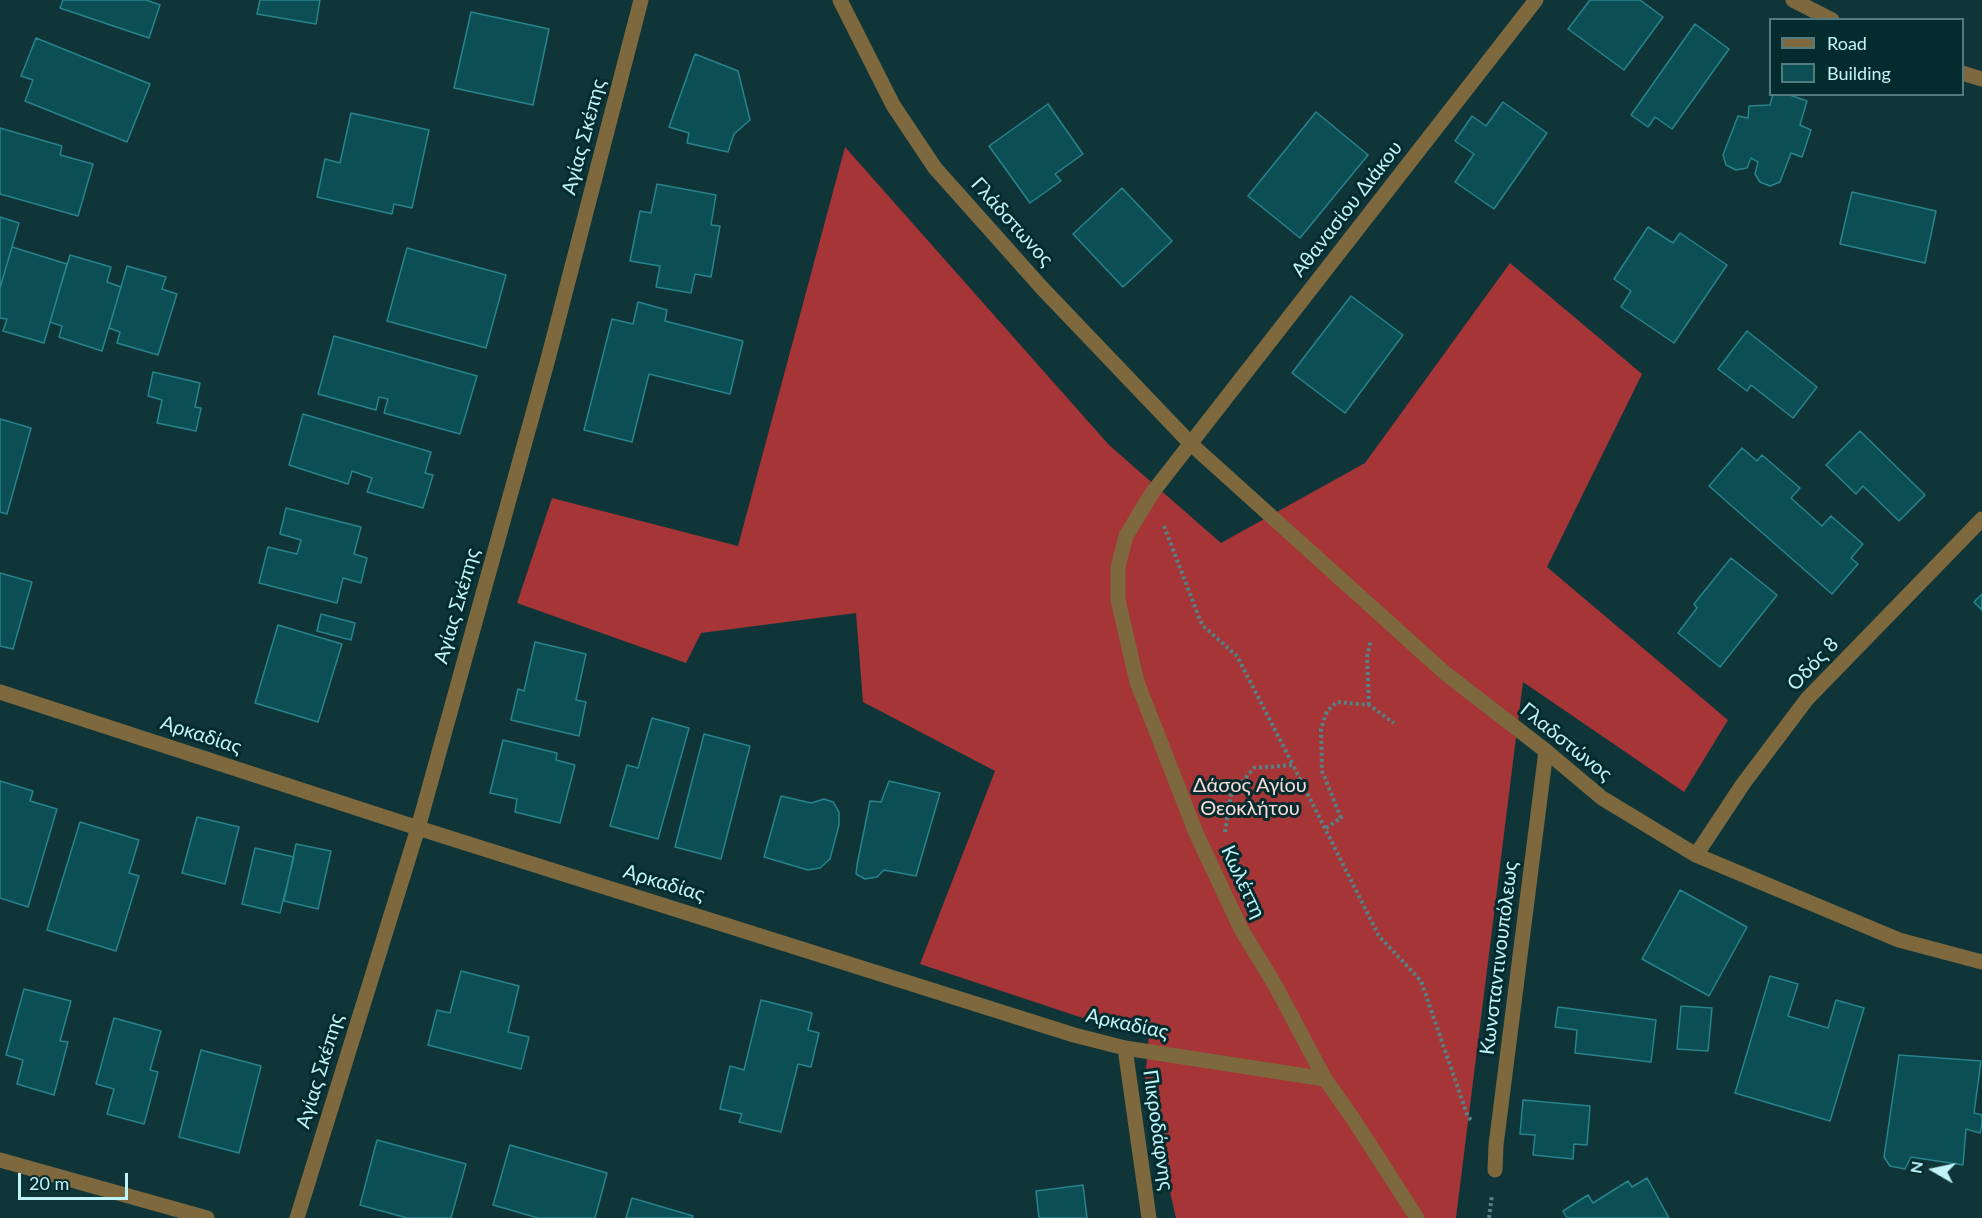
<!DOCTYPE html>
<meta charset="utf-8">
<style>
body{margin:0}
#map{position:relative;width:1982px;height:1218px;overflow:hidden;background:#103538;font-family:Lato,sans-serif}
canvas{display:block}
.legend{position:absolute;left:1769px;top:18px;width:195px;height:78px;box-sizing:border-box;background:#042b2e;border:2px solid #507b7f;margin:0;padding:8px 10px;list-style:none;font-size:18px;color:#c1f4f9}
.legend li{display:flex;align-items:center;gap:12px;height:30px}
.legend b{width:30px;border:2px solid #507b7f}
.north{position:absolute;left:1904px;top:1140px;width:60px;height:60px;-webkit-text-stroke:4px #042b2e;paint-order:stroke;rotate:279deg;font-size:16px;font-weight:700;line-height:24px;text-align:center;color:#c1f4f9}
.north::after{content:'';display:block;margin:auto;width:21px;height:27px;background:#c1f4f9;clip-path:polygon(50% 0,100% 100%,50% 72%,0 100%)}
.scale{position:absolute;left:18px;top:1173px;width:110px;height:27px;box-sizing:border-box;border:3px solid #c1f4f9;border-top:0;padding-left:8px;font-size:18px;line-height:21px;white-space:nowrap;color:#c1f4f9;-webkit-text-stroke:4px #042b2e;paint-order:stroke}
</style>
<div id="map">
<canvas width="1982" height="1218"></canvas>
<ul class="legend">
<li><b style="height:8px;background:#7e693e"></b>Road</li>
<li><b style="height:16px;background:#0b4f55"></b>Building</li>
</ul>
<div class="north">N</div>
<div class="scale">20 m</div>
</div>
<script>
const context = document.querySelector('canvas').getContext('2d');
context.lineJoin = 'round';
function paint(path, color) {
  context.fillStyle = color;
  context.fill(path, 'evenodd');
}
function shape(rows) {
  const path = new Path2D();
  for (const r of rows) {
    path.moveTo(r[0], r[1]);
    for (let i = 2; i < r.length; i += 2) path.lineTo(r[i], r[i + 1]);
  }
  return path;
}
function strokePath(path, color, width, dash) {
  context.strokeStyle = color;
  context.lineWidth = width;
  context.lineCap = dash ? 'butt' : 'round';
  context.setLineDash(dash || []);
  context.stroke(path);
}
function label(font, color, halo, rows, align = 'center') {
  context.font = font + ' Lato,sans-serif';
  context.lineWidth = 6;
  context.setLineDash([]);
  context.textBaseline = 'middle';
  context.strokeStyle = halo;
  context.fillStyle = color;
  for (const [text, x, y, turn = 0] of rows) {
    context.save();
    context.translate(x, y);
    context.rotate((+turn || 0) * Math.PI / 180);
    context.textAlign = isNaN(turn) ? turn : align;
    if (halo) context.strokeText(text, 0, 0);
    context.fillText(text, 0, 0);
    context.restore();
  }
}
paint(shape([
 [845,147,1109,445,1221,543,1365,463,1510,263,1642,374,1547,567,1728,720,1684,792,1523,682,1456,1218,1176,1218,1145,1082,1149,1033,1101,1024,920,964,995,771,863,702,856,613,701,633,686,663,517,603,552,498,738,546]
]), '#a53536');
const building = shape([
 [63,0,146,0,160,5,149,38,60,8,63,0],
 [260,0,320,0,316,24,257,14,260,0],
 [1590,0,1640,0,1663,17,1624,70,1568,29,1590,0],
 [471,12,549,29,533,105,454,88,471,12],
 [1695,24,1729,49,1672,129,1655,117,1648,127,1631,115,1695,24],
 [36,38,150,84,127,142,25,101,33,80,21,76,36,38],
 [695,54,738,71,750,120,734,134,728,152,687,143,689,133,669,127,695,54],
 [1773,94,1787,94,1807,101,1800,125,1811,130,1802,157,1791,153,1780,182,1770,186,1760,182,1755,174,1758,162,1751,158,1747,168,1736,170,1726,165,1723,155,1738,116,1748,118,1749,106,1770,105,1773,94],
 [1503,102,1547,133,1494,209,1455,182,1474,154,1455,141,1472,116,1486,126,1503,102],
 [1048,104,1083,154,1055,174,1061,181,1030,203,989,146,1048,104],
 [1316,112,1368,155,1300,238,1248,196,1316,112],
 [351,113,429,130,412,208,394,204,392,214,317,197,325,159,340,163,351,113],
 [0,128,62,146,60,155,93,164,78,216,0,194,0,128],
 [657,184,716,195,711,225,720,226,711,277,695,274,691,293,656,287,660,266,630,261,640,211,651,213,657,184],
 [1122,188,1172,241,1123,287,1073,234,1122,188],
 [1852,192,1936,211,1925,263,1840,244,1852,192],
 [0,217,19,223,0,288,0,217],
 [1648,227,1673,243,1680,233,1727,265,1674,343,1621,307,1631,291,1614,279,1648,227],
 [12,247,67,264,44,343,3,331,7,319,0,318,0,288,12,247],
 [407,248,506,275,486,348,387,321,407,248],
 [70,255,111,267,107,282,121,287,102,351,59,337,62,326,50,322,70,255],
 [127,266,166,277,162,289,177,294,158,355,117,343,120,332,109,328,127,266],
 [1351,296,1403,335,1345,413,1292,373,1351,296],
 [638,302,667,310,665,321,743,341,730,394,649,374,632,442,584,430,612,319,633,324,638,302],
 [1747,331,1817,387,1793,418,1751,385,1747,391,1718,369,1747,331],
 [334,336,477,376,460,434,384,413,388,399,379,397,376,410,318,394,334,336],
 [153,372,200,383,195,407,201,408,196,431,157,423,162,400,148,396,153,372],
 [303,414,431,452,425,473,433,475,423,508,367,492,372,478,352,471,348,484,289,465,303,414],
 [0,419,31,428,7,514,0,512,0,419],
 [1860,431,1925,495,1899,521,1863,486,1856,494,1826,465,1860,431],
 [1742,448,1757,461,1762,455,1800,488,1791,498,1822,526,1831,516,1863,544,1851,558,1858,564,1832,594,1709,486,1742,448],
 [286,508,361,527,354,554,367,558,361,583,343,578,337,603,259,583,268,547,297,554,301,540,280,534,286,508],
 [1731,558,1777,595,1720,667,1678,633,1697,608,1694,604,1731,558],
 [0,573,32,582,13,649,0,646,0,573],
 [1982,594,1982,610,1974,602,1982,594],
 [321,614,355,623,351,640,317,631,321,614],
 [278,625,342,644,318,722,255,703,278,625],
 [535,642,586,654,576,700,586,702,579,736,511,720,518,689,524,691,535,642],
 [652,718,689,728,658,839,610,826,627,765,638,768,652,718],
 [704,734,750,746,721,859,675,847,704,734],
 [503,740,557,753,556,760,575,765,560,823,515,812,517,799,490,793,503,740],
 [0,781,33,791,30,801,57,809,28,907,0,898,0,781],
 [889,781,940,793,916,876,884,870,877,877,865,879,856,874,857,865,870,801,881,802,889,781],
 [781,796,811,803,824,799,833,802,839,812,839,825,830,859,820,868,808,870,764,857,781,796],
 [197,817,239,827,225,884,182,873,197,817],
 [80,822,139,840,129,873,139,876,116,951,47,930,80,822],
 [296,844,331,851,318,909,284,901,296,844],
 [255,848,294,857,280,913,242,904,255,848],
 [1680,890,1747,927,1709,996,1642,959,1680,890],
 [461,971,519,986,508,1032,529,1037,521,1069,428,1045,437,1010,450,1013,461,971],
 [1770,976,1798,984,1788,1016,1828,1028,1836,1000,1864,1008,1830,1121,1735,1093,1770,976],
 [24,989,71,1001,60,1041,68,1042,54,1095,17,1084,23,1060,6,1055,24,989],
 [761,1000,812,1013,808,1030,819,1033,811,1067,798,1064,781,1132,739,1122,742,1114,720,1109,730,1066,744,1070,761,1000],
 [1681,1006,1712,1008,1708,1051,1677,1049,1681,1006],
 [1558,1007,1656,1020,1651,1062,1575,1053,1577,1030,1555,1027,1558,1007],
 [114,1018,161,1031,150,1070,158,1072,144,1124,107,1114,114,1089,96,1084,114,1018],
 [201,1050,261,1066,239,1153,179,1137,201,1050],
 [1899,1055,1981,1061,1974,1113,1982,1115,1982,1125,1980,1133,1966,1129,1963,1165,1911,1157,1905,1169,1890,1166,1884,1157,1899,1055],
 [1523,1100,1590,1106,1587,1145,1574,1144,1573,1159,1533,1155,1535,1135,1520,1134,1523,1100],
 [377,1140,466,1164,451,1218,407,1218,360,1205,377,1140],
 [510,1145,607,1173,595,1218,538,1218,493,1205,510,1145],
 [1647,1178,1669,1218,1567,1218,1563,1211,1588,1195,1593,1203,1628,1181,1632,1187,1647,1178],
 [1083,1185,1087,1218,1039,1218,1036,1191,1083,1185],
 [632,1198,693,1216,692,1218,626,1218,632,1198]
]);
paint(building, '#0b4f55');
strokePath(building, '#28838c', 1.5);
strokePath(shape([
 [1164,526,1202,625,1237,656,1293,765],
 [1369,705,1367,657,1371,640],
 [1326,828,1341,818,1322,771,1321,729,1327,711,1337,702,1369,705,1394,723],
 [1225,832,1231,795,1254,768,1293,765,1379,936,1421,981,1468,1117,1472,1121],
 [1489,1218,1492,1195]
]), '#568185', 4, [3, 3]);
strokePath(shape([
 [840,0,893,105,935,168,1042,288,1191,444,1445,673,1546,751,1602,798,1696,855,1899,940,1982,962],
 [1793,0,1832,20],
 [1962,73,1982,79],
 [0,692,418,828,1074,1035,1125,1048,1325,1079],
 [1696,855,1743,784,1807,699,1982,519],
 [1125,1048,1149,1218],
 [0,1160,207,1218],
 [1495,1170,1496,1145,1546,751],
 [297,1218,418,828,548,359,641,0],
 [1417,1218,1352,1117,1325,1079,1275,985,1241,929,1196,833,1137,682,1118,600,1118,567,1126,536,1152,493,1536,0]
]), '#7e693e', 15);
label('20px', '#c1f4f9', '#042b2e', [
 ["Αγίας Σκέπης",584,137,-75],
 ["Αθανασίου Διάκου",1347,209,-52],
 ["Γλάδστωνος",1012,222,48],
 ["Αγίας Σκέπης",457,606,-74],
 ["Οδός 8",1813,664,-47],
 ["Αρκαδίας",201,735,18],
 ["Γλαδστώνος",1566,742,39],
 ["Κωλέττη",1243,882,65],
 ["Αρκαδίας",664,883,17],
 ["Κωνσταντινουπόλεως",1499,958,-83],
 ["Αρκαδίας",1127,1024,12],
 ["Αγίας Σκέπης",320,1071,-73],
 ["Πικροδάφνης",1158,1130,82]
]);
label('20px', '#fbdbd8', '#042b2e', [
 ["Δάσος Αγίου",1250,786],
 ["Θεοκλήτου",1250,809]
]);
</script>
